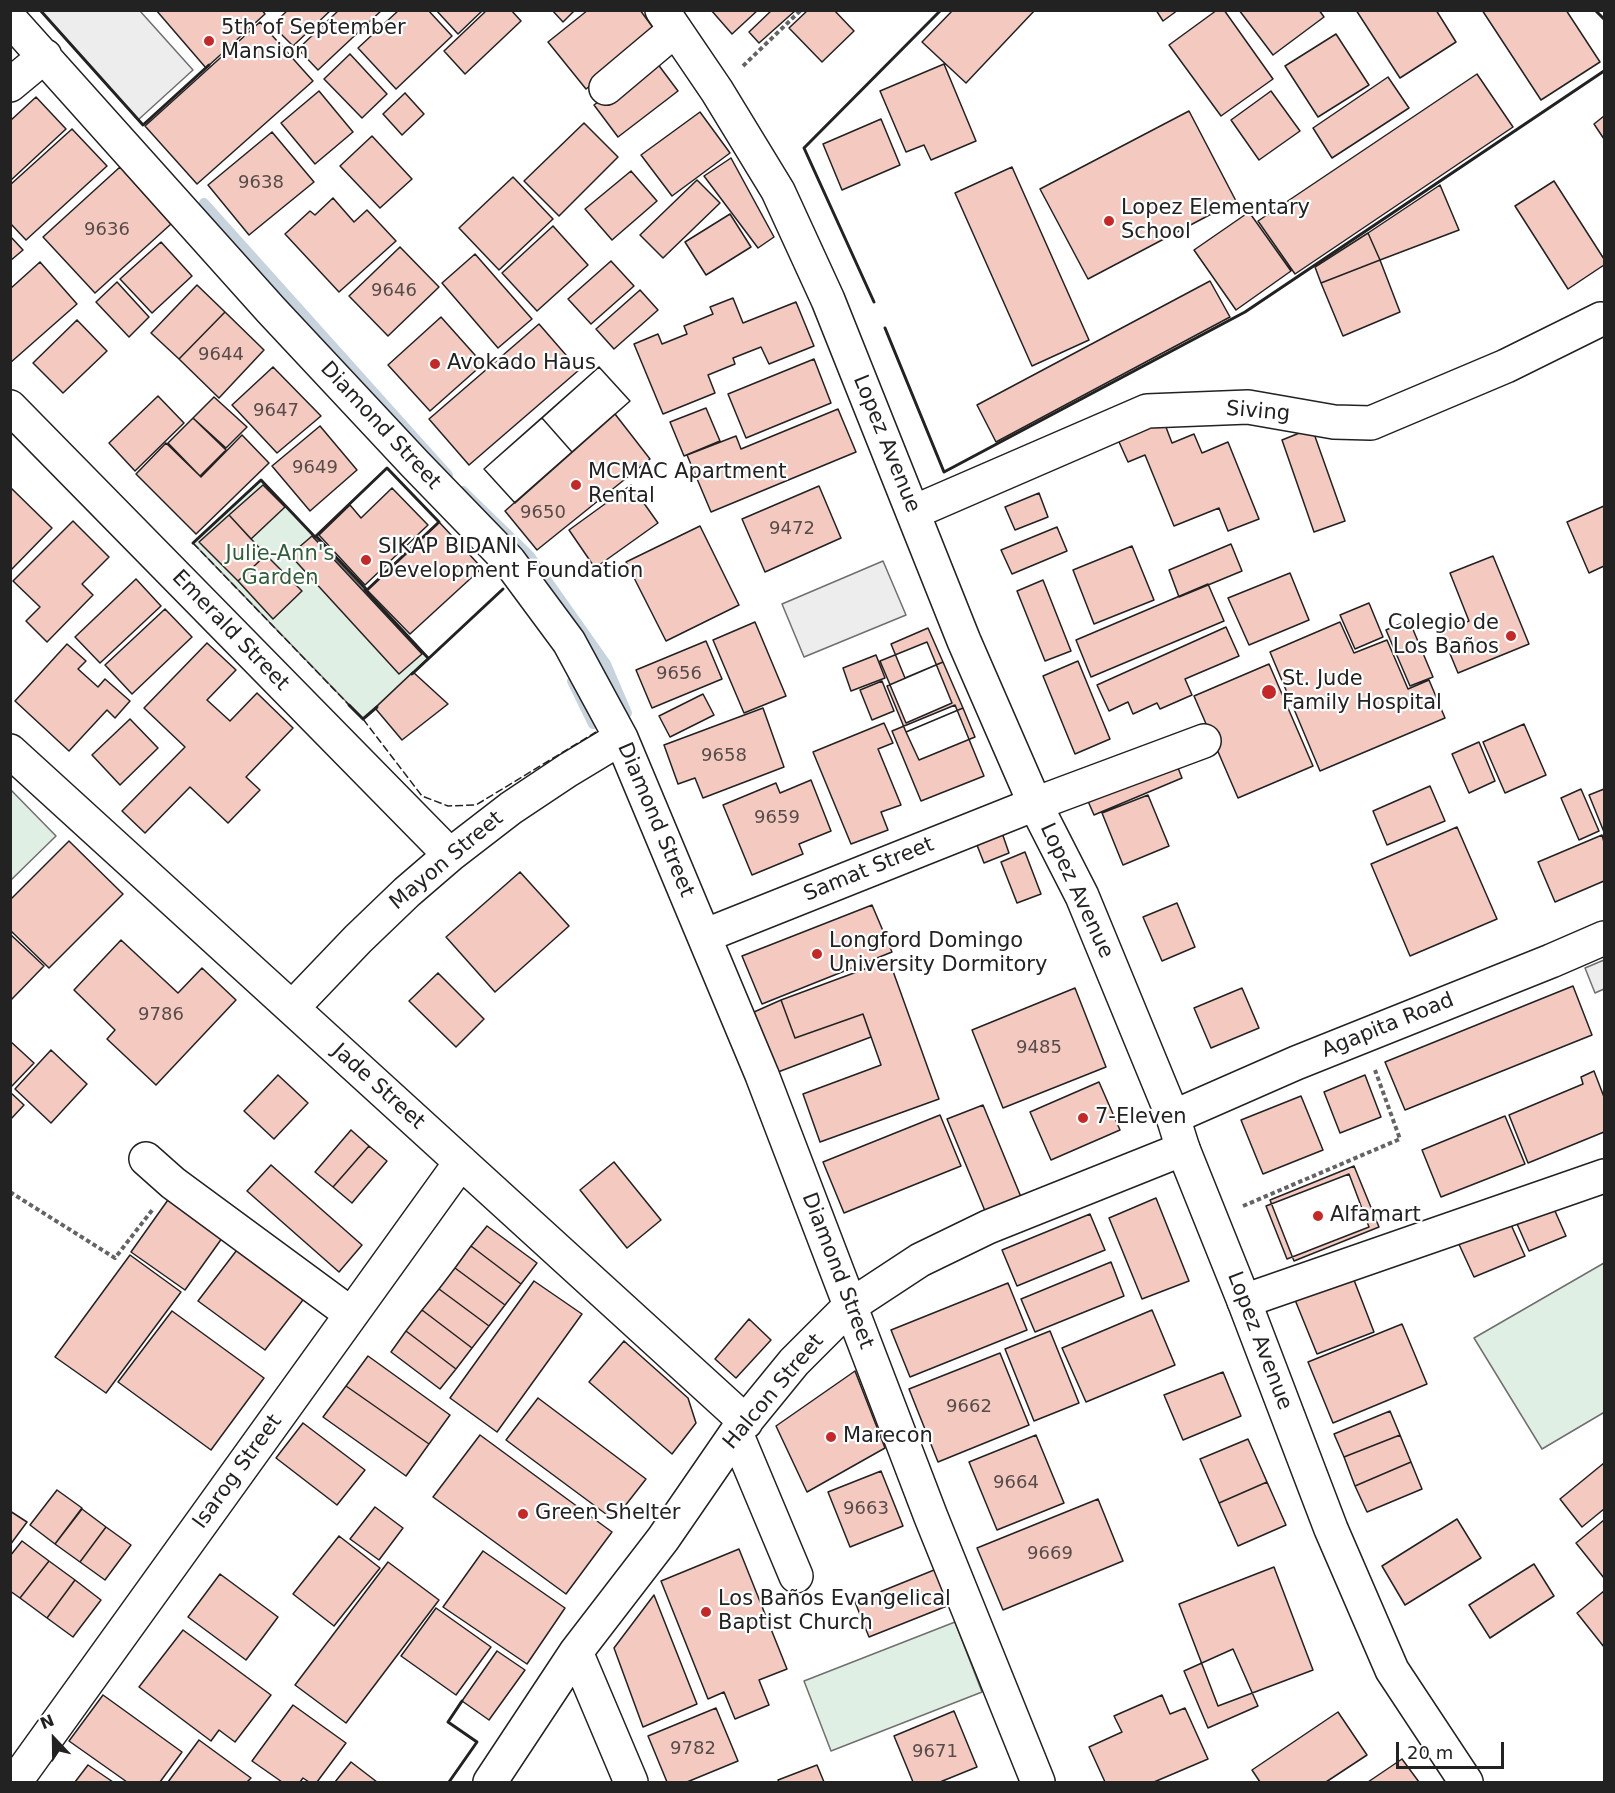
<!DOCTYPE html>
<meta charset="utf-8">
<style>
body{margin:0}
#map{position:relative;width:1615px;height:1793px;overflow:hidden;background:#fff;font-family:"DejaVu Sans",sans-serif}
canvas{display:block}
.frame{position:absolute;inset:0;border:12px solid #222;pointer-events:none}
.north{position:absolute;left:24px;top:1709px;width:60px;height:60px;-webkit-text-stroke:4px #fff;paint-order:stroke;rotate:338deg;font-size:16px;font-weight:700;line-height:24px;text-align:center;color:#222}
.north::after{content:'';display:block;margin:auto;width:21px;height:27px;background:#222;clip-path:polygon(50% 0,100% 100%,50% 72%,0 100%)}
.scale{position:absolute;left:1396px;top:1742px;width:108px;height:27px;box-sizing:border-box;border:3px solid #222;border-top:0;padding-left:8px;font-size:18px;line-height:21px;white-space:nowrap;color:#222;-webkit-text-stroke:4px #fff;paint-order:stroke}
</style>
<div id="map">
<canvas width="1615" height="1793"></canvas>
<div class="frame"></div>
<div class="north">N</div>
<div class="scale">20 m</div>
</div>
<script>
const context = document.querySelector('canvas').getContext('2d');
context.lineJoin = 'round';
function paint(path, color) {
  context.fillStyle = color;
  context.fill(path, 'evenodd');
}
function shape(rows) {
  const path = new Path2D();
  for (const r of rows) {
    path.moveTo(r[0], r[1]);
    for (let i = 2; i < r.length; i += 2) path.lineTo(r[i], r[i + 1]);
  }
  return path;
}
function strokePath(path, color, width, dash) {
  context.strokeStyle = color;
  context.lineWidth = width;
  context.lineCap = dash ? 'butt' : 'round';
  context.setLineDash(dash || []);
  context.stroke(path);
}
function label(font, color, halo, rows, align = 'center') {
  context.font = font + ' "DejaVu Sans",sans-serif';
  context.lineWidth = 4.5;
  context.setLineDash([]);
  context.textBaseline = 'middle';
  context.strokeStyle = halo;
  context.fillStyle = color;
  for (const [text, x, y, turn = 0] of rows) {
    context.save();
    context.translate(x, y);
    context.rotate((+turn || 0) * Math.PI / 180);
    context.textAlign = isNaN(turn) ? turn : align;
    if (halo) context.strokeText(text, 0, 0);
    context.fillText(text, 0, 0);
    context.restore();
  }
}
const green = shape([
 [261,480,428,658,363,719,193,543,261,480],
 [11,790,56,836,11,880,11,790],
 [1604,1263,1604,1413,1603,1413,1542,1449,1474,1338,1604,1263],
 [955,1622,982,1692,831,1751,804,1681,955,1622]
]);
paint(green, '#e0efe3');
strokePath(green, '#6f6f6f', 1.5);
const parking = shape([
 [41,11,140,11,193,70,138,120,41,11],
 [883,561,906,615,804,657,782,604,883,561],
 [1604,960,1604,989,1595,993,1585,968,1604,960]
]);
paint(parking, '#ededed');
strokePath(parking, '#6f6f6f', 1.5);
strokePath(shape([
 [204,203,448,475],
 [463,491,529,555,606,664,627,713],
 [572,681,593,724]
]), '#c7d3dd', 10);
const building = shape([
 [156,10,262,10,265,14,206,68,156,10],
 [288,10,331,10,293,46,272,25,288,10],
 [339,10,382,10,318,70,298,49,339,10],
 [399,10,428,10,452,36,396,89,358,48,399,10],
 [436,10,483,10,458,34,436,10],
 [487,10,511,10,521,21,465,74,444,51,487,10],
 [552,10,575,10,563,22,552,10],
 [588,10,640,10,657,33,586,89,548,42,588,10],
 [711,10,758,10,732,34,711,10],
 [772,10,796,10,759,43,749,32,772,10],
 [808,10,834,10,854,31,822,62,789,28,808,10],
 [953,10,1035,10,966,83,922,42,953,10],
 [1156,10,1178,10,1163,21,1156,10],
 [1217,10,1224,10,1273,79,1221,116,1169,45,1217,10],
 [1239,10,1319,10,1324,17,1273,55,1239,10],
 [1356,10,1436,10,1456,42,1400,78,1356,10],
 [1482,10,1566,10,1600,62,1541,100,1482,10],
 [260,22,313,81,197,184,145,126,260,22],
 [1336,34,1369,85,1318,117,1285,66,1336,34],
 [350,54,387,94,362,118,324,79,350,54],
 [654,59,678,91,618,137,594,105,654,59],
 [944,64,976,141,931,160,924,145,906,152,880,91,944,64],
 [1477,74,1513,127,1295,274,1258,221,1477,74],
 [1388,77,1409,108,1332,158,1313,128,1388,77],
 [319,91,353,132,315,164,281,123,319,91],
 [1271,91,1300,131,1259,160,1231,120,1271,91],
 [405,93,424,114,402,135,383,114,405,93],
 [36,97,66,129,10,181,10,121,36,97],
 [1189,111,1236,201,1088,279,1040,189,1189,111],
 [700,112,730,153,672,196,641,155,700,112],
 [1604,116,1604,139,1594,124,1604,116],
 [881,119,900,165,842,190,823,144,881,119],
 [584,123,618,157,559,216,524,181,584,123],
 [72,129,107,166,26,240,10,223,10,185,72,129],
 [272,132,314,182,249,235,208,185,272,132],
 [372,136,412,179,380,208,340,166,372,136],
 [731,158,774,237,758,248,704,176,731,158],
 [120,167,171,224,95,293,43,237,120,167],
 [1012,167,1089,340,1032,366,955,193,1012,167],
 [631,171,657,201,612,240,585,209,631,171],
 [513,177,553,219,499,270,459,228,513,177],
 [697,180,720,203,663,258,640,235,697,180],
 [1554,181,1604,259,1604,265,1568,289,1515,206,1554,181],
 [1440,185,1459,230,1380,260,1368,233,1440,185],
 [333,198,354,222,367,210,396,241,339,292,285,234,310,211,315,215,333,198],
 [1249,212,1291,271,1236,310,1194,250,1249,212],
 [730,214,751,247,706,275,685,242,730,214],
 [553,226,588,265,537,311,502,273,553,226],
 [1368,233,1380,260,1321,283,1315,267,1368,233],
 [10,236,23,250,10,261,10,236],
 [161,242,192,276,152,313,120,279,161,242],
 [400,247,439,287,388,336,349,296,400,247],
 [475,254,532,319,498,348,442,283,475,254],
 [1380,260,1400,312,1343,336,1321,283,1380,260],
 [611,261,634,286,591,324,568,299,611,261],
 [40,262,77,304,10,363,10,289,40,262],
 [1210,281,1230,317,996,442,977,405,1210,281],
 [117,282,149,317,129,337,96,302,117,282],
 [197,285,225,312,179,359,151,333,197,285],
 [640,290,658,310,614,349,596,329,640,290],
 [733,298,743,323,796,302,814,346,769,364,761,347,733,358,735,364,708,375,715,393,663,414,634,344,658,334,662,344,687,334,684,326,713,314,710,307,733,298],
 [225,312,264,350,219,398,179,359,225,312],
 [441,317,483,364,430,411,388,365,441,317],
 [77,320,107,351,63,393,33,363,77,320],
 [539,324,579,370,469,465,429,419,539,324],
 [814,359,831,403,746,438,728,394,814,359],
 [273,367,321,416,277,453,232,405,273,367],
 [599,367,630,401,572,452,542,418,599,367],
 [599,367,630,401,515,503,484,469,599,367],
 [158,396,184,423,135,471,109,443,158,396],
 [214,397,247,427,226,448,193,418,214,397],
 [706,408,720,441,684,456,670,422,706,408],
 [838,409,856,452,711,512,687,455,736,436,741,449,838,409],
 [615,414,650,459,537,550,505,511,615,414],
 [1161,414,1172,443,1194,434,1202,453,1228,442,1259,519,1228,531,1219,508,1174,526,1145,455,1128,462,1115,433,1161,414],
 [193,418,226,450,200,476,168,443,193,418],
 [542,418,572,452,515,503,484,469,542,418],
 [320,426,357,470,310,511,272,466,320,426],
 [1312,428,1345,521,1314,532,1282,440,1312,428],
 [242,435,269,463,196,534,136,474,166,443,201,477,242,435],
 [263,485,285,507,251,539,229,515,263,485],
 [631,485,658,523,595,568,569,530,631,485],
 [819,486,841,538,765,572,742,519,819,486],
 [10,487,52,528,10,571,10,487],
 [392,488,428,525,365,585,319,535,350,505,361,518,392,488],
 [1039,493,1048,517,1015,530,1005,507,1039,493],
 [1604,506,1604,566,1589,573,1567,522,1604,506],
 [229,515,266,555,238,581,199,542,229,515],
 [73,521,109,557,82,584,93,595,47,642,26,621,40,607,13,581,73,521],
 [439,522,482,568,410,634,367,590,439,522],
 [700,526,739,605,666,641,626,562,700,526],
 [1057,527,1067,551,1012,574,1001,550,1057,527],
 [312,536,422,654,399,674,290,555,312,536],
 [1231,544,1242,571,1179,597,1169,570,1231,544],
 [1132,546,1154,600,1094,624,1073,570,1132,546],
 [266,555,302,591,273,619,238,581,266,555],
 [1493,556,1529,644,1458,673,1441,632,1469,621,1450,573,1493,556],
 [1290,573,1309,620,1249,645,1228,598,1290,573],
 [136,579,161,606,100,663,75,637,136,579],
 [1043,580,1071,651,1045,661,1017,591,1043,580],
 [1208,584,1224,621,1091,677,1076,640,1208,584],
 [1369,603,1383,637,1355,649,1340,615,1369,603],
 [165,609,192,637,132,694,105,665,165,609],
 [1409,620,1433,677,1410,686,1386,630,1409,620],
 [755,622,786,696,744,713,713,640,755,622],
 [1340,622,1354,653,1387,640,1408,689,1429,680,1445,718,1320,771,1270,652,1340,622],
 [1226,627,1239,656,1185,679,1192,695,1160,709,1157,703,1133,714,1128,702,1109,711,1097,685,1226,627],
 [928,628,943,662,905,678,891,644,928,628],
 [706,641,722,679,652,708,636,670,706,641],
 [927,642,952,703,906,723,880,661,927,642],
 [207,643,236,670,207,700,230,721,257,693,293,728,246,777,260,790,228,823,190,787,145,833,122,811,185,747,144,708,207,643],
 [67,644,86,661,78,669,98,687,105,679,130,701,115,718,107,710,69,751,15,701,67,644],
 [876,655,885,678,851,691,843,668,876,655],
 [1078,661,1110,739,1075,754,1043,676,1078,661],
 [943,662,963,708,906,732,887,686,943,662],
 [1269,664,1313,766,1238,798,1194,696,1269,664],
 [413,672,448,704,402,740,375,708,413,672],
 [882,681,894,711,872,720,860,690,882,681],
 [703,694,714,715,670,737,659,716,703,694],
 [955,705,984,776,921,801,892,731,955,705],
 [763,708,784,767,703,798,695,778,678,784,664,745,763,708],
 [963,708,975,737,919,760,906,732,963,708],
 [130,719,158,748,120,785,92,755,130,719],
 [884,723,893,743,878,749,901,805,881,812,888,830,851,844,813,752,884,723],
 [1524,724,1546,775,1505,793,1483,742,1524,724],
 [1479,742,1495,781,1469,793,1452,754,1479,742],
 [1173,755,1182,778,1094,815,1084,792,1173,755],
 [811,780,831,831,799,844,803,854,752,875,723,805,776,783,780,793,811,780],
 [1430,786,1445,821,1387,845,1373,811,1430,786],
 [1581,789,1599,831,1579,840,1561,798,1581,789],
 [1604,789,1604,832,1589,795,1604,789],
 [1148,795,1169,846,1123,865,1102,813,1148,795],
 [1457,827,1497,919,1410,956,1371,864,1457,827],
 [1001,830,1009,853,984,863,975,840,1001,830],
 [1602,835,1604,842,1604,881,1555,902,1538,862,1602,835],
 [69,841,123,894,49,968,10,930,10,900,69,841],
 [1025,852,1041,894,1017,903,1001,862,1025,852],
 [520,872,569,926,495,992,446,937,520,872],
 [1177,903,1195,947,1162,961,1143,917,1177,903],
 [872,905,892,952,762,1004,742,956,872,905],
 [10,934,44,966,10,1001,10,934],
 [121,940,178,993,202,968,236,1000,156,1085,107,1039,115,1030,74,990,121,940],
 [889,960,939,1099,820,1142,803,1094,881,1065,863,1014,795,1038,781,1000,889,960],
 [438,973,484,1019,456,1047,409,1001,438,973],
 [1573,986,1592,1035,1405,1110,1385,1062,1573,986],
 [1075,988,1106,1067,1003,1108,972,1030,1075,988],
 [1242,988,1259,1028,1211,1048,1194,1008,1242,988],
 [781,1000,795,1038,863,1014,871,1037,778,1072,754,1012,781,1000],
 [10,1041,34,1063,10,1088,10,1041],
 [51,1050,87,1084,51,1123,15,1089,51,1050],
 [1594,1071,1604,1097,1604,1132,1528,1163,1509,1115,1583,1084,1581,1077,1594,1071],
 [278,1075,308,1103,274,1139,244,1111,278,1075],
 [1365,1075,1381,1117,1340,1133,1324,1092,1365,1075],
 [1099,1082,1120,1130,1051,1160,1030,1112,1099,1082],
 [10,1092,24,1105,10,1120,10,1092],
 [1301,1096,1323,1150,1263,1174,1241,1120,1301,1096],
 [983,1105,1021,1197,985,1211,947,1119,983,1105],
 [940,1115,961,1166,844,1213,823,1162,940,1115],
 [1505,1116,1525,1164,1441,1197,1422,1150,1505,1116],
 [351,1130,369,1146,333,1187,315,1172,351,1130],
 [369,1146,387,1161,352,1203,333,1187,369,1146],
 [614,1162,661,1220,627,1248,580,1190,614,1162],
 [271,1165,362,1245,339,1272,247,1191,271,1165],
 [1354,1166,1379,1227,1294,1261,1270,1200,1354,1166],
 [1349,1174,1369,1227,1287,1259,1266,1206,1349,1174],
 [175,1190,230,1227,185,1290,131,1252,175,1190],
 [1156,1198,1189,1281,1142,1299,1109,1218,1156,1198],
 [1551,1202,1566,1236,1529,1251,1514,1217,1551,1202],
 [1090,1214,1105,1250,1017,1286,1002,1250,1090,1214],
 [1508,1218,1525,1256,1474,1277,1457,1240,1508,1218],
 [487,1226,537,1263,521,1284,471,1246,487,1226],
 [243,1242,309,1292,265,1350,198,1301,243,1242],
 [471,1246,521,1284,505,1305,455,1268,471,1246],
 [130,1255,181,1292,106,1393,55,1357,130,1255],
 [1111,1262,1124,1296,1035,1332,1021,1299,1111,1262],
 [1349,1267,1374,1332,1317,1354,1291,1290,1349,1267],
 [455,1268,505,1305,489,1326,439,1289,455,1268],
 [534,1281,582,1314,497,1432,450,1398,534,1281],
 [1008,1283,1027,1330,910,1377,891,1330,1008,1283],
 [439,1289,489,1326,472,1348,422,1310,439,1289],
 [422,1310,472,1348,456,1369,406,1331,422,1310],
 [1152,1310,1175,1365,1086,1402,1062,1348,1152,1310],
 [172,1311,264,1378,211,1450,118,1382,172,1311],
 [749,1319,771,1340,736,1378,715,1359,749,1319],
 [1402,1324,1427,1384,1333,1423,1308,1362,1402,1324],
 [406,1331,456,1369,440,1389,391,1352,406,1331],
 [1050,1331,1079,1403,1034,1421,1005,1349,1050,1331],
 [624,1341,688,1398,696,1423,672,1454,589,1382,624,1341],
 [1000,1353,1029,1425,938,1462,909,1389,1000,1353],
 [368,1356,450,1415,429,1444,346,1386,368,1356],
 [855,1371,885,1448,807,1492,776,1426,855,1371],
 [1223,1372,1241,1416,1183,1440,1164,1395,1223,1372],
 [346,1386,429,1444,406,1476,323,1417,346,1386],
 [538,1398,646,1479,614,1520,506,1440,538,1398],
 [1390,1411,1400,1435,1344,1457,1334,1434,1390,1411],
 [303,1423,365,1470,337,1505,276,1458,303,1423],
 [480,1435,612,1532,566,1594,433,1497,480,1435],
 [1036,1435,1064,1503,997,1530,969,1462,1036,1435],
 [1400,1435,1411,1462,1355,1486,1344,1457,1400,1435],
 [1248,1439,1267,1482,1219,1503,1200,1459,1248,1439],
 [1411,1462,1422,1489,1367,1512,1355,1486,1411,1462],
 [1604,1463,1604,1509,1582,1527,1560,1499,1604,1463],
 [881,1471,903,1526,850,1547,828,1492,881,1471],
 [1267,1482,1286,1525,1238,1546,1219,1503,1267,1482],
 [57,1490,82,1508,55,1544,30,1525,57,1490],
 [1098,1499,1123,1561,1003,1610,977,1548,1098,1499],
 [375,1507,403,1528,379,1560,350,1539,375,1507],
 [82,1509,106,1527,80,1562,55,1544,82,1509],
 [10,1511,27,1522,10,1545,10,1511],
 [1457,1519,1481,1558,1405,1605,1382,1566,1457,1519],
 [1604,1520,1604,1578,1576,1543,1604,1520],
 [106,1527,131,1545,105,1580,80,1562,106,1527],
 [339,1536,380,1568,334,1626,293,1594,339,1536],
 [22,1541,49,1561,20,1598,10,1591,10,1556,22,1541],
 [739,1549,787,1669,759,1680,769,1705,735,1719,724,1692,708,1699,661,1581,739,1549],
 [483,1551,565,1608,527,1664,443,1607,483,1551],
 [49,1561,75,1580,47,1618,20,1598,49,1561],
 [388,1562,439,1600,346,1723,295,1685,388,1562],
 [1534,1564,1554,1596,1490,1638,1469,1605,1534,1564],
 [1274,1567,1313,1670,1218,1706,1179,1604,1274,1567],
 [939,1568,952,1604,869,1637,855,1602,939,1568],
 [220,1574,278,1617,246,1660,188,1617,220,1574],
 [75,1580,101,1600,73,1637,47,1618,75,1580],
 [1604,1591,1604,1647,1577,1613,1604,1591],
 [654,1595,697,1704,643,1727,614,1648,654,1595],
 [436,1608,491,1647,456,1695,401,1656,436,1608],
 [183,1630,271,1695,235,1742,219,1730,211,1741,139,1687,183,1630],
 [1233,1649,1258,1706,1208,1728,1184,1671,1233,1649],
 [497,1651,525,1670,489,1720,462,1701,497,1651],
 [103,1695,182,1752,160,1782,127,1782,69,1741,103,1695],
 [1162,1695,1170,1714,1185,1708,1208,1759,1154,1782,1105,1782,1089,1747,1122,1732,1114,1716,1162,1695],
 [293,1705,346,1743,317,1782,309,1782,303,1778,300,1782,282,1782,252,1761,293,1705],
 [716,1708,738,1761,687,1782,667,1782,648,1736,716,1708],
 [954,1711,977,1767,940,1782,913,1782,894,1736,954,1711],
 [1338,1712,1367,1755,1326,1782,1260,1782,1252,1770,1338,1712],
 [199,1740,251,1778,247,1782,168,1782,199,1740],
 [1402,1759,1419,1782,1368,1782,1402,1759],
 [351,1762,377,1782,335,1782,351,1762],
 [88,1765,113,1782,75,1782,88,1765],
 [817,1765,824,1782,779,1782,778,1780,817,1765]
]);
paint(building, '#f3c9c0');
strokePath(building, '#222', 1.5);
const minor = shape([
 [10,19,271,310,415,464,509,561,569,642,621,738,762,1075,931,1517,1038,1782],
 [10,85,45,56],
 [606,88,675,30],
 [10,407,450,855],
 [914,512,1147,411,1248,407,1334,422,1371,423,1506,366,1601,319],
 [10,751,746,1422],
 [704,936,1035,804,1204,741],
 [292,1008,358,939,407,892,450,855,511,808,568,770,621,738],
 [1173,1117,1296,1063,1551,961,1604,938],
 [146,1159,173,1183,351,1314],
 [1244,1301,1604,1176],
 [736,1433,796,1576],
 [576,1652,631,1782],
 [15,1782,461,1162],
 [490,1782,576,1652,663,1539,736,1433,794,1362,850,1306,920,1260,988,1227,1183,1149]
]);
const major = shape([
 [662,10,717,91,778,191,828,300,964,641,1035,804,1082,896,1173,1117,1183,1149,1244,1301,1331,1529,1392,1670,1466,1782]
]);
strokePath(minor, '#222', 36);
strokePath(major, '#222', 36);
strokePath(shape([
 [743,66,801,10],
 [10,1192,115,1258,153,1209],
 [1243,1206,1400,1139,1375,1070]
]), '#646464', 4, [4.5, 3]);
strokePath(minor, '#fff', 33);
strokePath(major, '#fff', 33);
strokePath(shape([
 [193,543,349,705],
 [363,719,422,796,448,806,476,805,596,732]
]), '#222', 1.5, [8, 3]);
strokePath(shape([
 [40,10,143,125,209,65],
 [1595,10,1604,19],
 [874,302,804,148,941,10],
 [885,328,944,472,1245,312,1604,71],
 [387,468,439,522,367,590,316,536,387,468],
 [193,543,261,480,315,537],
 [365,590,428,658],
 [412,674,503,589],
 [349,705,363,719,377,707],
 [449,1782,477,1742,448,1722,462,1701]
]), '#222', 3);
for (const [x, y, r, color] of [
 [209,41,6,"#c62828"],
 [1109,221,6,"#c62828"],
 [435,364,6,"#c62828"],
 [576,485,6,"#c62828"],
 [366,560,6,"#c62828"],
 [1511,636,6,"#c62828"],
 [1269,692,8,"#c62828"],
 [817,954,6,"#c62828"],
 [1083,1118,6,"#c62828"],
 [1318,1216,6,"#c62828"],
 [831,1437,6,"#c62828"],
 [523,1514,6,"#c62828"],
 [706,1612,6,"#c62828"]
]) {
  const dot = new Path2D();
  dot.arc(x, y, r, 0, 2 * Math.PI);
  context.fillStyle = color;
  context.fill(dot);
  strokePath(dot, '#fff', 2);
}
label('18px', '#564c4a', null, [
 ["9638",261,183],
 ["9636",107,230],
 ["9646",394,291],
 ["9644",221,355],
 ["9647",276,411],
 ["9649",315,468],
 ["9650",543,513],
 ["9472",792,529],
 ["9656",679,674],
 ["9658",724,756],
 ["9659",777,818],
 ["9786",161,1015],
 ["9485",1039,1048],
 ["9662",969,1407],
 ["9664",1016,1483],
 ["9663",866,1509],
 ["9669",1050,1554],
 ["9782",693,1749],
 ["9671",935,1752]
]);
label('21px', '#222', '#fff', [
 ["5th of September",221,29],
 ["Mansion",221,53],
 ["Lopez Elementary",1121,209],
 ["School",1121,233],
 ["Avokado Haus",447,364],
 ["MCMAC Apartment",588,473],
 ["Rental",588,497],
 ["SIKAP BIDANI",378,548],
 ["Development Foundation",378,572],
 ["Colegio de",1499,624,"right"],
 ["Los Baños",1499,648,"right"],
 ["St. Jude",1282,680],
 ["Family Hospital",1282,704],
 ["Longford Domingo",829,942],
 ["University Dormitory",829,966],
 ["7-Eleven",1095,1118],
 ["Alfamart",1330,1216],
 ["Marecon",843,1437],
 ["Green Shelter",535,1514],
 ["Los Baños Evangelical",718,1600],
 ["Baptist Church",718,1624]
], 'left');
label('21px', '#222', '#fff', [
 ["Siving",1258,412,5],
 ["Diamond Street",380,426,47],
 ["Lopez Avenue",886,444,68],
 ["Emerald Street",230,631,46],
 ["Diamond Street",655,820,67],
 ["Mayon Street",447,861,-40],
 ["Samat Street",869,870,-22],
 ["Lopez Avenue",1076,891,65],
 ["Agapita Road",1388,1026,-22],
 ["Jade Street",378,1087,42],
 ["Diamond Street",837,1271,69],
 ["Lopez Avenue",1259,1341,69],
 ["Halcon Street",774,1392,-50],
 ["Isarog Street",238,1472,-54]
]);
label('21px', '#2f5e38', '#fff', [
 ["Julie-Ann's",280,555],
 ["Garden",280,579]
]);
</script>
